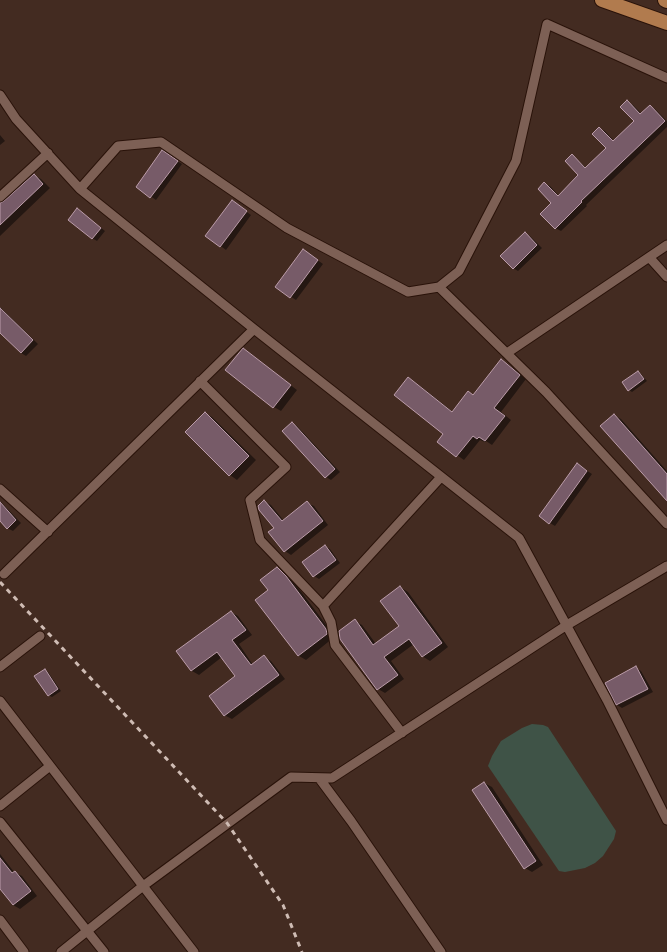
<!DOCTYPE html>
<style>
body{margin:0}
canvas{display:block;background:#432b21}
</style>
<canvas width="667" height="952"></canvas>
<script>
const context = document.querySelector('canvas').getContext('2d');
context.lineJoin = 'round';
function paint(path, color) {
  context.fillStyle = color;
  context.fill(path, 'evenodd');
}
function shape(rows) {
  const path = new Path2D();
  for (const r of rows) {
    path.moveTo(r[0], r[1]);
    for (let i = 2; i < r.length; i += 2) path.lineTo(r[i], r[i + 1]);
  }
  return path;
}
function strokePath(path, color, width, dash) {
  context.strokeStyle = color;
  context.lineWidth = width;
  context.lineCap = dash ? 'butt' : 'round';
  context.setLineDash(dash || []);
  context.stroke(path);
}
paint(shape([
 [532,724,543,725,548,727,616,831,614,839,603,856,595,863,585,868,565,872,559,871,488,766,492,756,501,741,522,728]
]), '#3f5347');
paint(shape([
 [627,102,633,105,642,114,650,106,655,109,667,121,667,127,586,205,587,206,561,231,555,228,552,203,545,184,550,186,559,196,579,175,572,156,577,159,586,168,607,148,599,128,605,131,614,141,635,121],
 [0,135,5,141,0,145],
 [168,155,182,164,156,200,137,187],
 [34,175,41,179,50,188,0,236,0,204,5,202],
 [237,205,251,215,226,250,207,236],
 [82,213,105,231,97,241,92,238],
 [525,233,530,236,542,248,518,271,513,268],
 [308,253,323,264,296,300,276,287],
 [0,307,38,344,26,356,21,353,0,332],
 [243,349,297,390,281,411,274,407],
 [501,360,508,364,526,379,501,412,511,420,492,445,486,441,485,442,480,440,464,460,438,442,444,434,408,378,415,382,453,412,474,396],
 [638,372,641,374,647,381,632,392,629,390],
 [205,413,212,417,256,460,237,480,230,475,186,432],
 [614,415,621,419,667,471,667,500],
 [292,423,297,426,340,472,331,480,326,477],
 [577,464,592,474,555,526,550,523],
 [0,501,21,523,13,531,7,528,0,520],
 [264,501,271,505,284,521,307,503,314,506,328,525,291,555,285,551],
 [325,546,330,549,340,563,319,579,314,576,303,563],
 [278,568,284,572,293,581,333,634,333,638,306,660,299,656,257,600,270,590],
 [400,587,408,592,448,647,430,661,422,656,414,644,391,661,404,679,385,693,378,689,355,621,362,625,376,644,400,626],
 [231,612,238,616,252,635,239,644,253,665,264,657,271,661,285,679,232,719,224,715,237,676,222,657,199,675,192,671],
 [636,668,641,671,653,692,622,708,617,705,606,683],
 [45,670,48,672,61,691,52,697,48,695],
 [484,783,492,787,543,865,532,872,525,868],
 [0,854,14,872,22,876,37,896,20,909,13,905,0,888]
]), '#0007');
const building = shape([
 [627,100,640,114,650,105,665,121,581,201,582,202,555,229,540,214,551,203,538,189,544,182,558,196,578,175,565,161,572,154,585,168,606,148,592,134,599,127,613,141,634,121,620,107,627,100],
 [162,150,178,161,150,198,136,187,162,150],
 [34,174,43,184,0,225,0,203,4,201,34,174],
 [232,200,247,211,220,247,205,236,232,200],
 [77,208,101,228,92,239,68,220,77,208],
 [525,232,537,245,513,269,500,256,525,232],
 [303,249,318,260,290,298,275,287,303,249],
 [0,308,33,340,21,353,0,333,0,308],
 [243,348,291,385,273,408,225,370,243,348],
 [501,359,520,375,494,408,505,416,485,441,479,437,477,439,473,436,456,457,437,442,443,434,394,395,408,377,452,412,468,391,473,395,501,359],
 [638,371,644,379,628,391,622,382,638,371],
 [205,412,249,456,229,476,185,432,205,412],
 [614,414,667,474,667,501,600,426,614,414],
 [292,422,335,469,325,478,282,431,292,422],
 [577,463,587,471,549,524,539,516,577,463],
 [264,500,282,521,307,501,323,521,284,552,268,532,274,528,259,510,258,506,264,500],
 [0,502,16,520,7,529,0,521,0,502],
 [325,545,336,560,313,577,302,562,325,545],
 [277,567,286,576,326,629,327,634,298,656,255,600,268,590,260,580,277,567],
 [400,586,442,643,422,657,409,639,384,657,398,675,377,690,340,639,339,631,355,619,373,645,399,626,380,601,400,586],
 [231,611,246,630,232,640,251,665,264,655,279,675,224,716,209,696,235,676,217,652,191,671,176,651,231,611],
 [636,666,648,689,616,705,605,683,636,666],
 [45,669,58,689,48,696,34,676,45,669],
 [484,782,536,861,524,869,472,790,484,782],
 [0,858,12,873,15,871,31,891,13,905,0,889,0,858]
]);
paint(building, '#775b68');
strokePath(building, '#bb9ca9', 1);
const minor = shape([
 [0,95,16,119,80,189,254,329,519,538,607,700,667,820],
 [80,189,118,146,161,142,287,228,408,292,439,287,546,392,667,524],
 [0,197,48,153],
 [649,257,667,277],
 [439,287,459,271,516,161,547,24,667,78],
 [507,353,667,245],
 [200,381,286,467,250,500,260,540,323,606,331,622,335,645,402,733],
 [0,489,48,532],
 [4,574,254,329],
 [323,606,441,477],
 [0,667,40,636],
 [0,701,194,952],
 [319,778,351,821,441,952],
 [0,806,50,766],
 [0,822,104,952],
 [0,920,24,952],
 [61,952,143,886,291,777,332,778,567,625,667,566]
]);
const trunk = shape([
 [602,0,667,23],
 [665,0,667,1]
]);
strokePath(minor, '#291209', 11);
strokePath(trunk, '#291209', 16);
strokePath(minor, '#7d6055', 9);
strokePath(trunk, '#b17b4e', 14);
strokePath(shape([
 [0,582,227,823,283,905,302,952]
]), '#cfbcb4', 3, [5, 5]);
</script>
